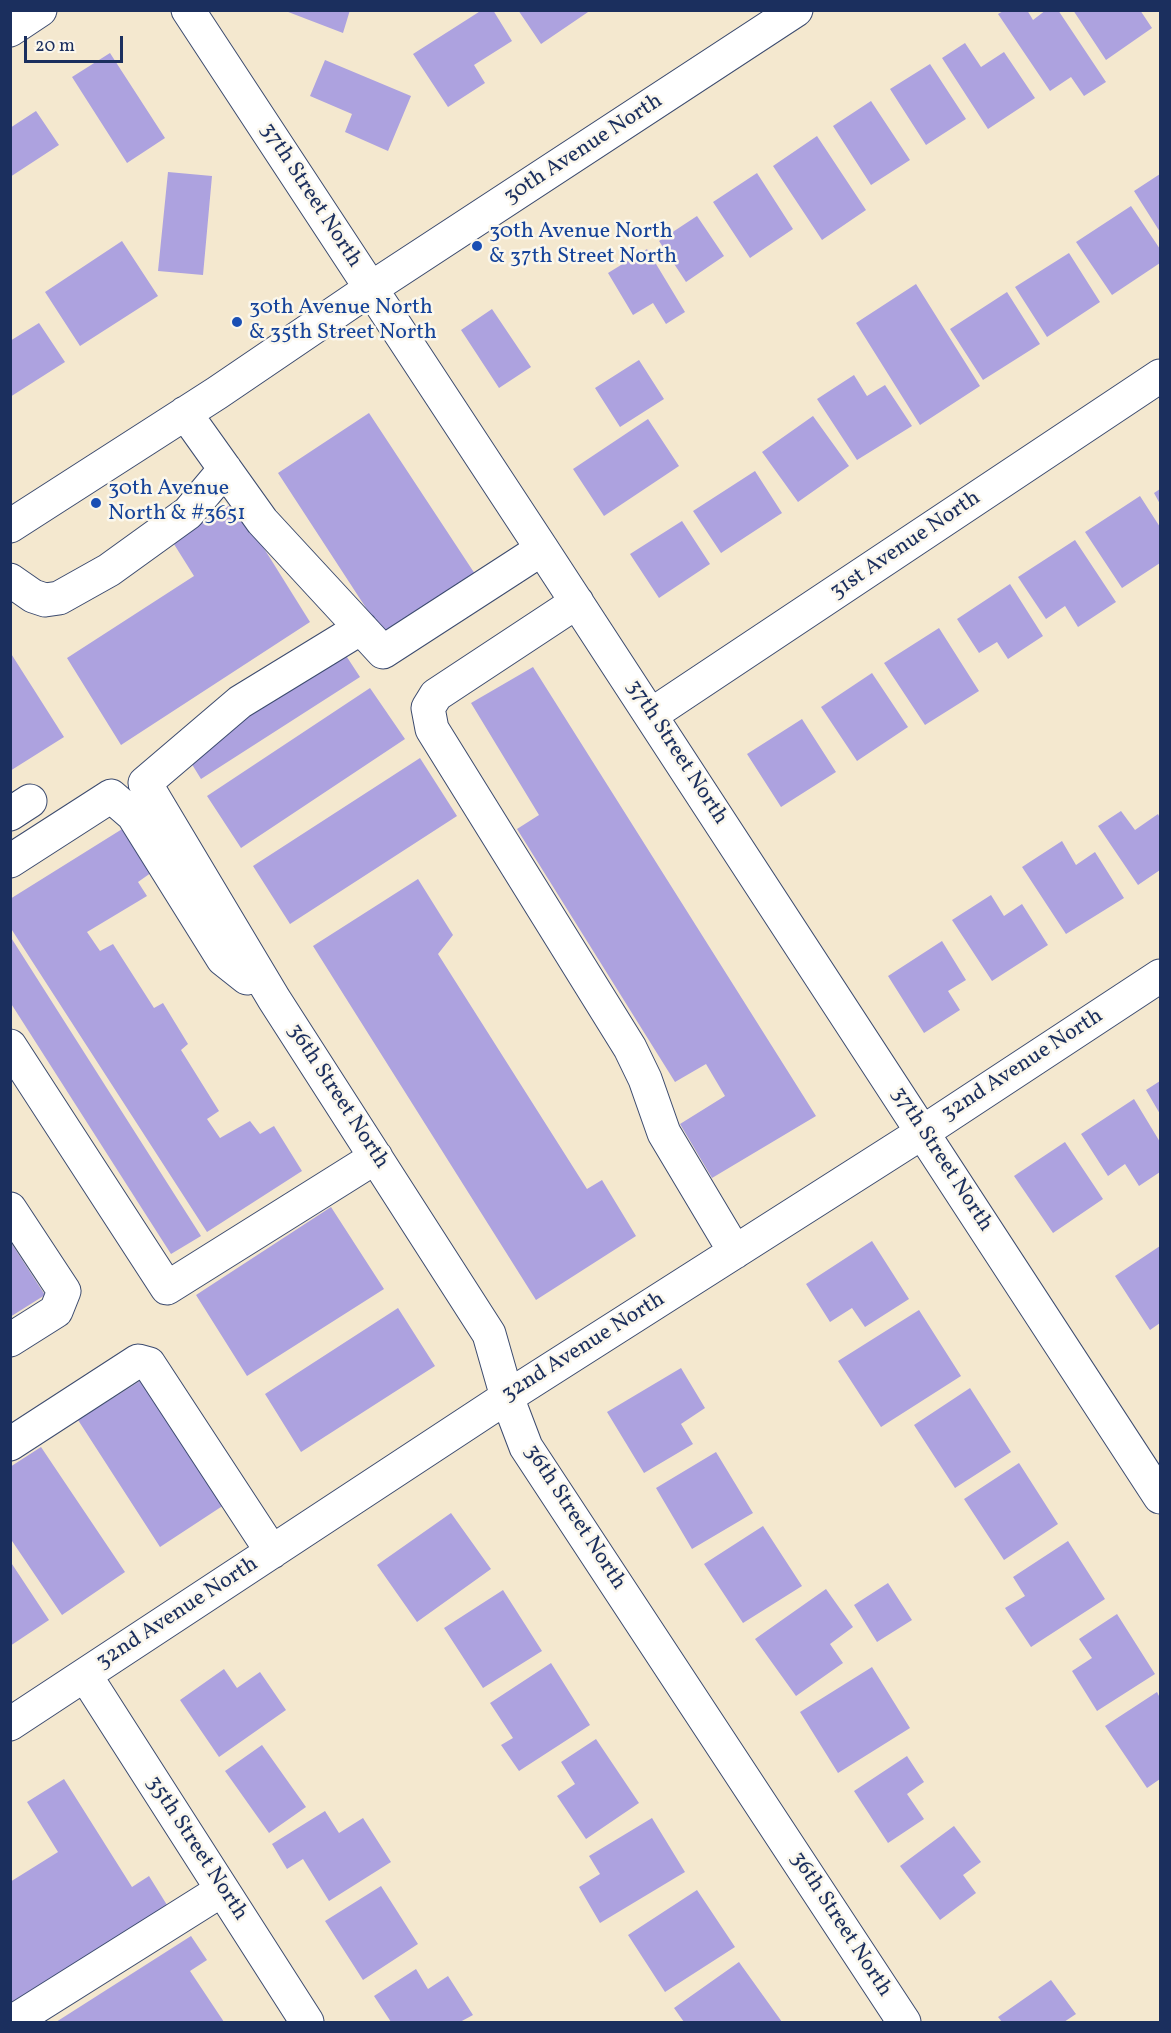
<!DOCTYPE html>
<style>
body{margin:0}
#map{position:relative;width:1171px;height:2033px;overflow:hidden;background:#f4e8cf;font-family:Vollkorn,serif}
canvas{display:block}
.frame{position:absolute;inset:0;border:12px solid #1b2f5e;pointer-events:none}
.scale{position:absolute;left:24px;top:36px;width:99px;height:27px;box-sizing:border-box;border:3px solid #1b2f5e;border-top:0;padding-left:8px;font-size:18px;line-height:21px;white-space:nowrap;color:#1b2f5e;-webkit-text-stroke:4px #fbf7ec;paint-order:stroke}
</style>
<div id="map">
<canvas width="1171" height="2033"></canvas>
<div class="frame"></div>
<div class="scale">20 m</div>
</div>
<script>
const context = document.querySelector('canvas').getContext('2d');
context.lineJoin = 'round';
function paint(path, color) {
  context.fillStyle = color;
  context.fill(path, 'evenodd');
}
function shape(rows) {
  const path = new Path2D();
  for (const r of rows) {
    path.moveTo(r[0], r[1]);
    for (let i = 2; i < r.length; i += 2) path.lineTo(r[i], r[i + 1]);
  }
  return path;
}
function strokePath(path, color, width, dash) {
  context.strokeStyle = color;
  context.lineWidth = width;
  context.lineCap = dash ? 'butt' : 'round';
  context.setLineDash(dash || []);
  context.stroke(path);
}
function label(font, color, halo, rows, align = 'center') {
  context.font = font + ' Vollkorn,serif';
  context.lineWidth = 5;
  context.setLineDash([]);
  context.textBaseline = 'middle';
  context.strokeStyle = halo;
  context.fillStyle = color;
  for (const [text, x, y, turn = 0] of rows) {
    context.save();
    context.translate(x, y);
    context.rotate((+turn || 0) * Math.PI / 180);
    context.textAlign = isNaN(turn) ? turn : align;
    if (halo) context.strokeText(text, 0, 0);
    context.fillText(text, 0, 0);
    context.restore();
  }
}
paint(shape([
 [283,10,350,10,343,33],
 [482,10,493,10,512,41,474,65,485,83,448,107,413,54],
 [518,10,591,10,541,44],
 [1005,10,1027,10,1033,20,1046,10,1058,10,1106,82,1084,96,1071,77,1050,91,998,14],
 [1073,10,1140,10,1152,28,1106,60],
 [965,43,981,67,1004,52,1035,98,988,129,942,58],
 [110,53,165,138,127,163,72,77],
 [325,60,411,96,388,151,345,132,352,114,310,96],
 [930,64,966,119,926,145,890,89],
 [871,101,910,160,871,185,833,126],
 [36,111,59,145,10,177,10,128],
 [817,136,866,210,822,240,773,166],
 [168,172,212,176,203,275,158,271],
 [757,173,793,229,750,258,713,202],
 [1160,174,1160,232,1134,191],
 [1131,206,1160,249,1160,263,1112,295,1076,242],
 [697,216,724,256,686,282,659,241],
 [122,241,158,296,80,346,45,292],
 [647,249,685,312,666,324,653,303,633,315,608,273],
 [1069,253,1100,302,1047,337,1015,287],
 [916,284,980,386,920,425,856,323],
 [1007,292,1040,344,983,380,950,329],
 [492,309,531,367,499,388,461,330],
 [39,323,65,362,10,397,10,341],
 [639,360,664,399,620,427,595,388],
 [854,375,867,396,885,385,912,426,857,460,817,399],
 [369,413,475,574,383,634,278,473],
 [813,416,849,466,798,502,762,452],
 [648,419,679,466,604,516,573,469],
 [755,471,782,513,721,553,693,511],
 [1160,489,1160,504,1154,493],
 [1140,496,1160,527,1160,563,1122,588,1085,532],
 [235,502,310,622,121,745,67,658,194,576,172,541],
 [682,521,710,564,659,598,630,554],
 [1075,540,1116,602,1078,627,1065,606,1046,619,1018,577],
 [1010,584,1043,636,1008,659,997,642,979,653,957,619],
 [939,628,979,691,925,725,884,663],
 [343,651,360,677,201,779,185,753],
 [10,652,64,737,10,771],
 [533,667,816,1116,712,1178,680,1124,725,1096,706,1064,675,1082,517,829,539,815,471,703],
 [872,673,908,727,857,761,821,707],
 [370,688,405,739,241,848,207,796],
 [802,719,836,772,781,807,747,754],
 [420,758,457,816,290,924,253,866],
 [1121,811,1135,830,1158,814,1160,818,1160,870,1138,885,1098,826],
 [127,826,155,870,138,882,147,896,87,932,100,951,113,944,154,1008,163,1003,188,1044,181,1050,219,1111,207,1119,220,1138,250,1121,260,1134,274,1126,302,1171,207,1232,10,927,10,899],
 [1062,841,1076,865,1095,852,1124,898,1066,934,1022,867],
 [418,879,453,935,438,954,587,1189,602,1180,636,1236,536,1300,313,946],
 [991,895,1004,916,1022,904,1048,945,992,981,952,920],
 [10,936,201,1236,171,1254,10,1002],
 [942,941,966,980,948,991,960,1010,924,1033,888,976],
 [1160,1081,1160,1114,1146,1090],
 [1134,1099,1160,1142,1160,1172,1139,1186,1125,1164,1108,1176,1081,1134],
 [1065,1142,1103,1199,1053,1233,1014,1176],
 [331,1207,384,1289,247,1376,196,1295],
 [10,1241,45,1295,10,1317],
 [872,1241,909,1299,865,1327,852,1308,830,1322,806,1284],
 [1160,1246,1160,1323,1150,1330,1115,1276],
 [398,1308,435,1366,301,1452,265,1394],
 [919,1310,961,1376,881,1427,838,1361],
 [681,1368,705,1408,681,1424,693,1444,644,1473,607,1412],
 [143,1379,224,1505,160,1547,78,1420],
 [970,1388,1011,1452,955,1488,914,1425],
 [41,1447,125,1572,62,1615,10,1538,10,1467],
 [716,1452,753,1513,692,1549,656,1488],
 [1019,1463,1058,1524,1004,1560,964,1499],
 [451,1513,491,1569,417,1622,377,1565],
 [763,1526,802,1586,743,1623,704,1564],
 [1068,1541,1105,1599,1031,1647,1005,1608,1025,1596,1013,1577],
 [10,1561,49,1620,10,1646],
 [888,1583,912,1620,877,1642,854,1605],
 [826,1589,853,1627,830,1644,843,1663,796,1696,755,1639],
 [503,1590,542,1651,483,1688,444,1628],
 [1117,1614,1155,1674,1097,1711,1072,1671,1092,1658,1079,1639],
 [551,1663,590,1725,519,1771,501,1745,513,1738,490,1703],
 [872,1667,910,1728,838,1773,800,1712],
 [224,1669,237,1688,260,1672,286,1710,219,1757,180,1700],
 [1157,1692,1160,1698,1160,1779,1147,1788,1105,1726],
 [596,1739,639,1803,586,1839,557,1796,575,1784,561,1762],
 [262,1745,306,1807,269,1833,225,1771],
 [907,1756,924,1782,907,1794,924,1819,888,1843,854,1791],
 [64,1779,132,1887,149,1876,167,1905,10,2004,10,1882,58,1852,27,1802],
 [325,1811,339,1833,363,1818,391,1862,329,1901,303,1859,287,1869,272,1844],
 [652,1818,685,1872,600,1923,579,1887,600,1874,589,1856],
 [954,1826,981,1862,963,1875,976,1893,940,1920,900,1866],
 [381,1886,418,1944,363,1980,325,1921],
 [697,1890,735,1947,665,1992,628,1935],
 [191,1936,207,1960,190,1971,224,2022,56,2022],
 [739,1962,782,2022,684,2022,674,2008],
 [416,1969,428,1989,448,1976,473,2015,460,2022,391,2022,374,1996],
 [1051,1980,1076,2014,1064,2022,1002,2022,998,2017]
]), '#ada2df');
const minor = shape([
 [188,10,542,549,1160,1497],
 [10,30,40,10],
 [185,413,262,521,383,652,542,549],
 [10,526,217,393,370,289,796,10],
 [10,580,33,596,45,600,59,598,109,570,188,513,225,469],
 [577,602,436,695,428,708,432,729,630,1048,645,1079,664,1133,735,1252],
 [361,628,240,702,145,783,274,999,489,1334,507,1397,526,1447,904,2022],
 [651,715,1160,376],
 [10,814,30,801],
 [10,861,111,796,133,815,223,959,247,978],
 [10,1046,167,1288,376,1157],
 [10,1209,64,1291,56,1311,10,1340],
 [10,1444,138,1361,149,1364,272,1552],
 [85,1675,307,2022],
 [10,1724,507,1397,923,1132,1160,976],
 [12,2022,222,1890]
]);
strokePath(minor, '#3c4b6f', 35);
strokePath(minor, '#fff', 33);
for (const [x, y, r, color] of [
 [477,246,6,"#1a4fb4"],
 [237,322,6,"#1a4fb4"],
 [96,503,6,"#1a4fb4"]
]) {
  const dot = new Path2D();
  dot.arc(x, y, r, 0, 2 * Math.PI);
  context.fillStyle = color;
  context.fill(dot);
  strokePath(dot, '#fbf7ec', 2);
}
label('22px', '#1b2f5e', '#fbf7ec', [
 ["30th Avenue North",584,150,-33],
 ["37th Street North",310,196,57],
 ["31st Avenue North",906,546,-34],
 ["37th Street North",676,753,57],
 ["32nd Avenue North",1023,1066,-33],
 ["36th Street North",337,1097,57],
 ["37th Street North",941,1160,57],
 ["32nd Avenue North",584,1348,-32],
 ["36th Street North",574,1518,57],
 ["32nd Avenue North",178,1614,-33],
 ["35th Street North",196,1849,57],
 ["36th Street North",840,1925,57]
]);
label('22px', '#164399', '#fbf7ec', [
 ["30th Avenue North",489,233],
 ["& 37th Street North",489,258],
 ["30th Avenue North",249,309],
 ["& 35th Street North",249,334],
 ["30th Avenue",108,490],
 ["North & #3651",108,515]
], 'left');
</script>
